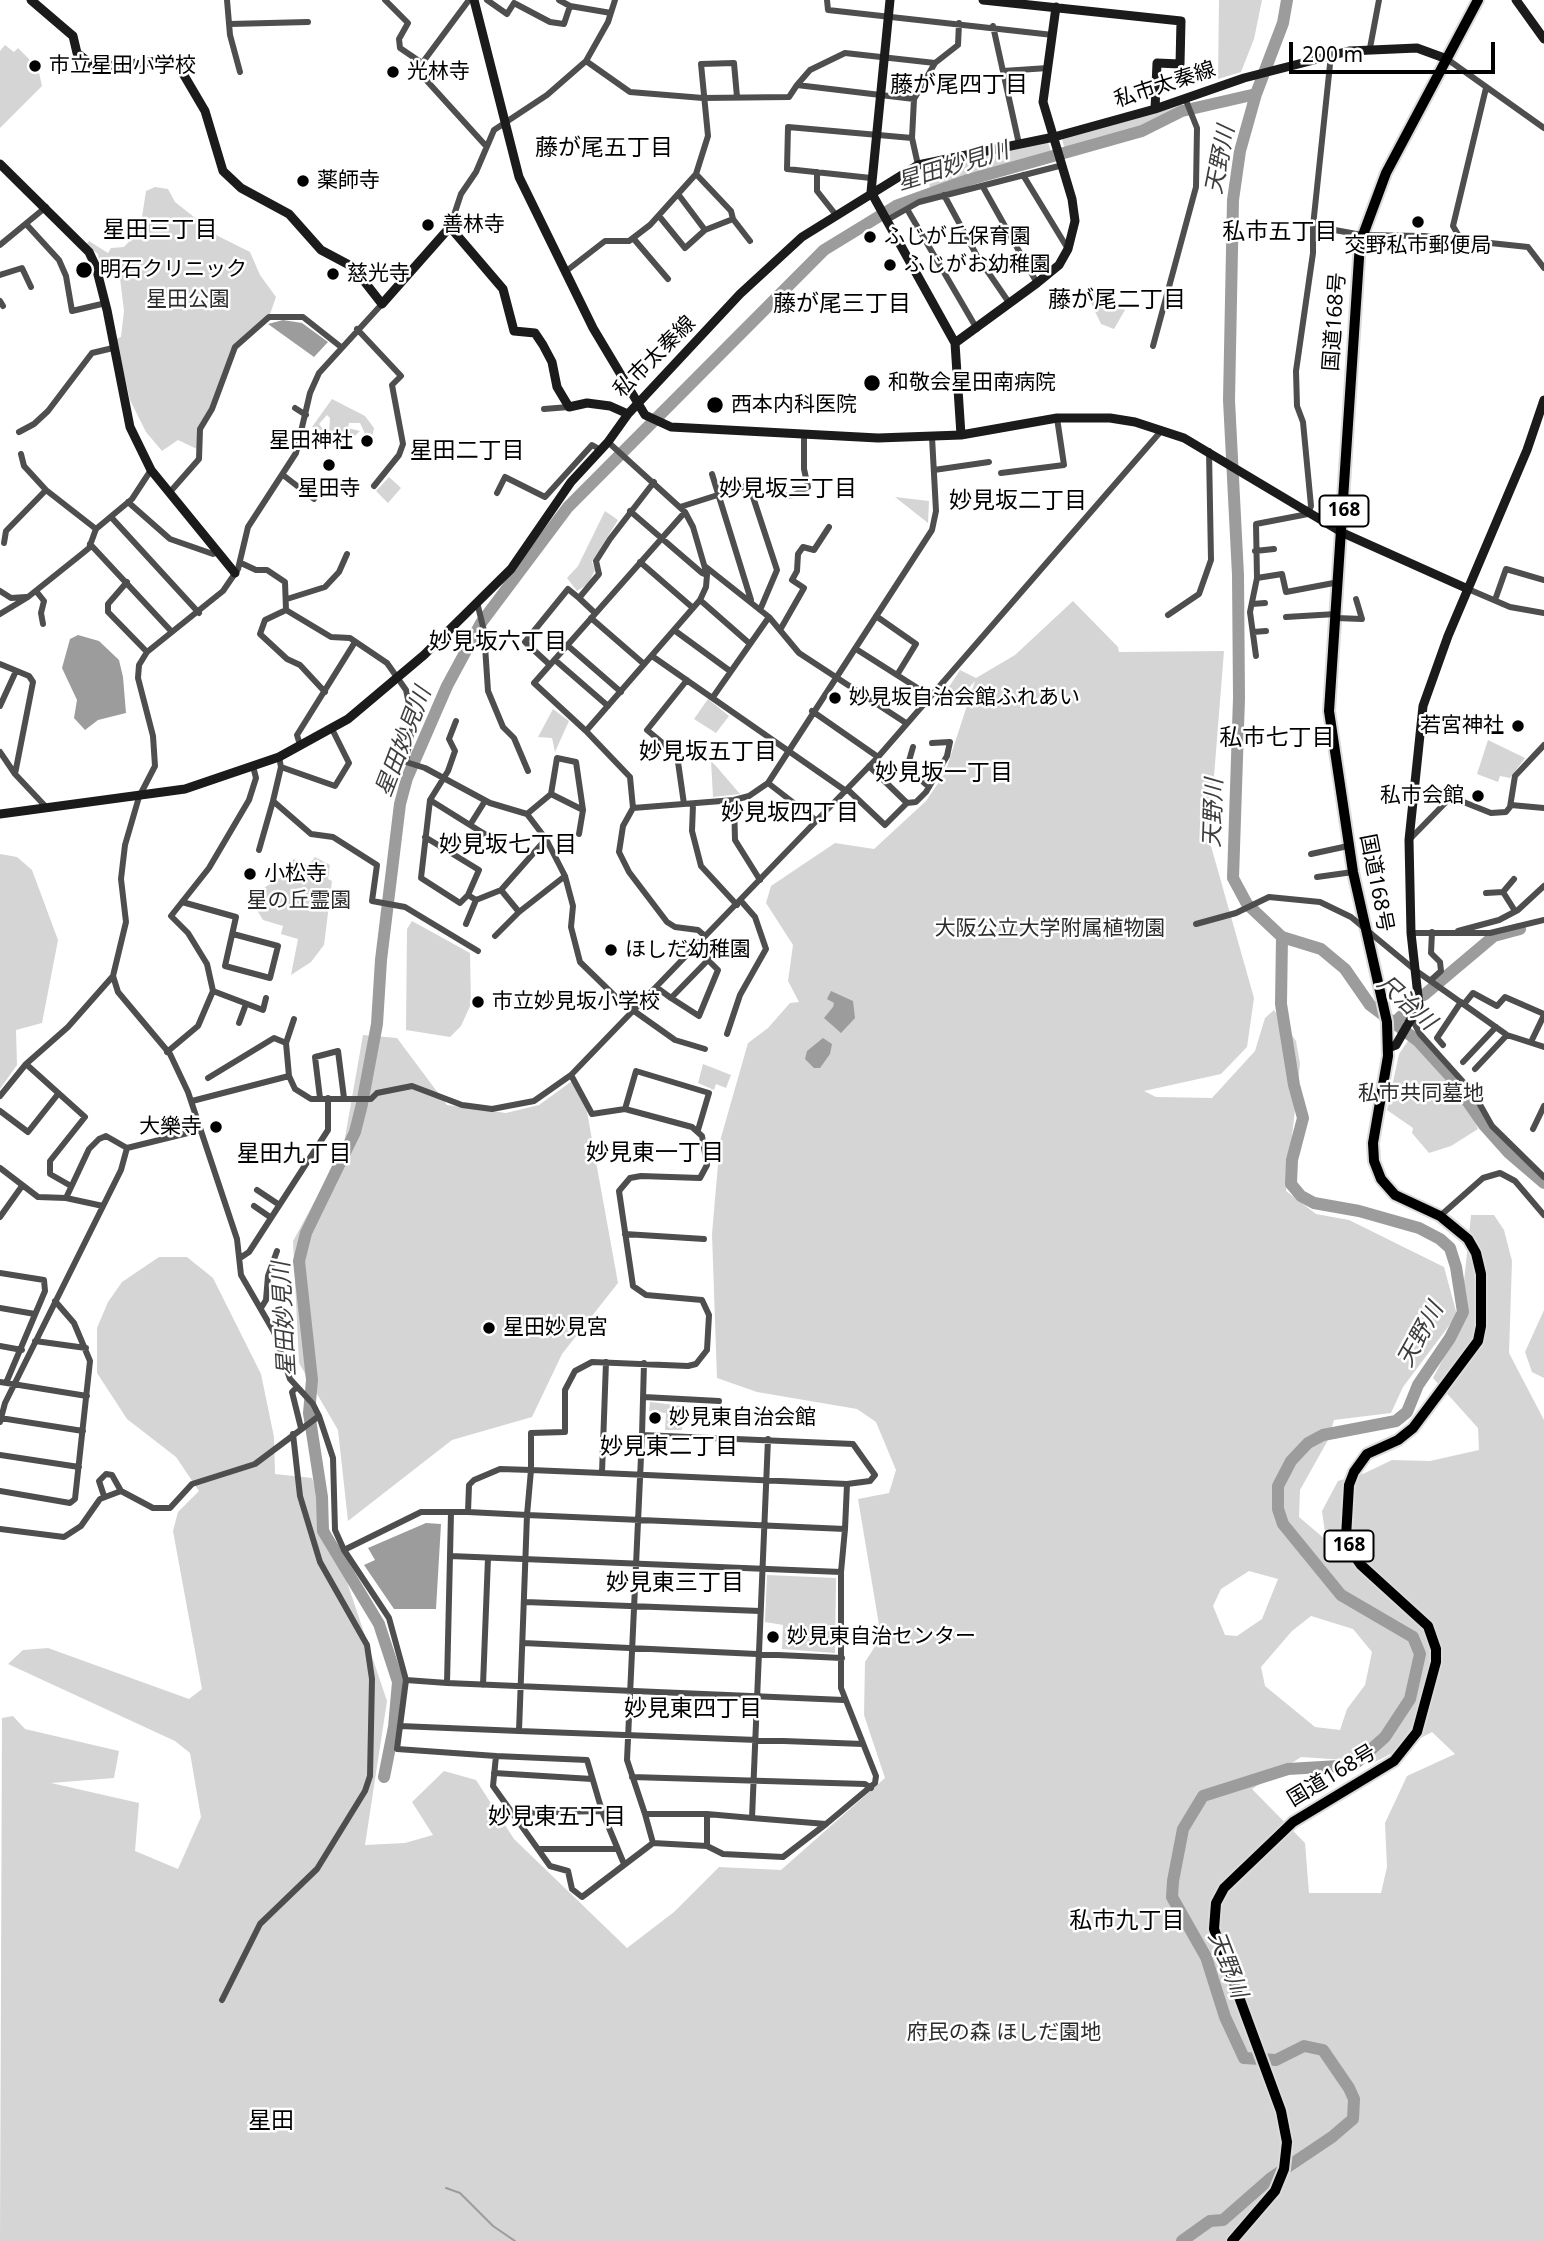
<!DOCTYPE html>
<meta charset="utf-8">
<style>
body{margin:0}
#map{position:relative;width:1544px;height:2241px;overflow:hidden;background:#fff;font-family:"Noto Sans",sans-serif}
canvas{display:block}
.scale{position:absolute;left:1289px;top:42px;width:206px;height:32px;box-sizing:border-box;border:4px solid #000;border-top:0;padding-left:9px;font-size:21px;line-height:24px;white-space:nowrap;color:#000;-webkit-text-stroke:5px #fff;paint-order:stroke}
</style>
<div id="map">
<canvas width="1544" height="2241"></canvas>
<div class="scale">200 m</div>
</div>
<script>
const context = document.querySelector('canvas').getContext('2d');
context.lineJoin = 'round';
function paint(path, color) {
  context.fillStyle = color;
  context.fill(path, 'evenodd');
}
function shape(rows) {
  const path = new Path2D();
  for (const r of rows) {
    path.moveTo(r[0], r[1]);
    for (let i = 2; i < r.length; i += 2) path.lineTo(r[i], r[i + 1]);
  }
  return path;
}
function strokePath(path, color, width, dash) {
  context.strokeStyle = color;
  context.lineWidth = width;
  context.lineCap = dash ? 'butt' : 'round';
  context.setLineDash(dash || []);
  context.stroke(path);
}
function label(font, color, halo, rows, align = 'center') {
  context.font = font + ' "Noto Sans","Noto Sans JP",sans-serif';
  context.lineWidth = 5;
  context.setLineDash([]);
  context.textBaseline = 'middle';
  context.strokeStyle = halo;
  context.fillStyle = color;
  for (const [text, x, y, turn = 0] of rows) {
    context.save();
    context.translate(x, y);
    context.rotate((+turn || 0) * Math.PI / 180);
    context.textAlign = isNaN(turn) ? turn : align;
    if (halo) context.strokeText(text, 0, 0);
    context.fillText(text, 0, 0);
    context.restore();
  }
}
paint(shape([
 [1219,0,1262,0,1254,39,1241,72,1218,79],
 [5,45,14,52,18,48,38,68,42,86,0,128,0,51],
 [1183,105,1184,108,1143,128,1065,150,1062,139],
 [1048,142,1052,155,930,188,926,168],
 [155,187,168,189,175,202,218,236,250,252,260,275,276,297,269,317,235,347,212,409,200,429,199,450,178,440,162,451,146,432,130,400,116,339,121,337,124,311,119,270,100,268,98,254,86,245,89,241,108,253,111,248,124,247,140,230,146,191],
 [1096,289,1125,310,1114,329,1101,324,1090,301],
 [332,399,365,416,374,428,372,437,366,436,360,423,349,423,348,428,360,431,345,445,329,432,330,418,327,415,319,424,324,431,312,427],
 [389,477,401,488,388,503,376,491],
 [895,497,929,501,928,523],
 [605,511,618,520,592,562,595,570,588,584,577,591,567,578,578,566],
 [1073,601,1118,647,1119,652,1224,651,1209,839,1254,998,1247,1047,1221,1074,1144,1091,1156,1097,1212,1098,1255,1051,1265,1018,1274,1010,1296,1041,1300,1064,1286,1191,1316,1214,1349,1220,1444,1267,1457,1315,1403,1387,1391,1413,1334,1420,1328,1440,1300,1490,1299,1517,1326,1540,1322,1511,1338,1481,1365,1473,1392,1460,1430,1461,1479,1450,1478,1428,1433,1378,1459,1329,1471,1215,1494,1215,1504,1230,1512,1261,1509,1353,1544,1420,1544,2241,0,2241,2,1718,13,1716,25,1729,119,1751,114,1778,51,1783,139,1803,135,1851,178,1869,201,1817,190,1753,175,1741,8,1664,23,1650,48,1648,189,1699,202,1689,173,1531,178,1512,199,1491,176,1457,127,1419,97,1373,97,1328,108,1302,122,1282,159,1257,187,1257,213,1278,261,1374,274,1437,275,1474,312,1478,387,1701,365,1845,405,1843,433,1835,412,1802,444,1771,476,1780,514,1839,627,1948,674,1912,719,1867,781,1870,885,1778,864,1715,865,1662,881,1637,858,1499,889,1493,896,1470,876,1422,857,1409,757,1392,717,1378,712,1234,720,1141,748,1043,768,1028,790,1003,799,1002,788,981,793,945,766,903,771,886,835,843,874,849,926,801,945,773,975,681,954,704,945,693,960,670,976,678,1015,655],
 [1249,1571,1278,1579,1262,1619,1237,1636,1225,1635,1213,1606,1221,1589],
 [1311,1616,1353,1629,1372,1652,1365,1685,1347,1709,1340,1730,1315,1727,1265,1686,1261,1667,1292,1631],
 [1432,1732,1455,1754,1407,1776,1385,1823,1387,1867,1381,1893,1309,1893,1305,1843,1252,1789,1301,1757,1375,1762],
 [708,699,729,716,716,733,694,719],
 [553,709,569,721,555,752,552,738,538,737],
 [1488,740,1525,758,1510,778,1500,776,1498,782,1477,774],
 [711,761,716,766,740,794,713,797],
 [0,854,17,857,32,870,58,940,42,1023,16,1030,17,1065,0,1089],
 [315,857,330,865,328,879,332,881,324,945,311,962,291,975,298,939,281,934,283,926,263,920,249,897,285,875,288,863,294,859,308,866],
 [412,921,470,953,471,1004,461,1026,450,1037,406,1030,407,929],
 [363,1035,397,1038,447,1105,506,1113,539,1105,572,1081,587,1112,618,1283,562,1354,532,1417,452,1440,348,1521,338,1430,299,1363,293,1241,343,1149],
 [1410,1038,1466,1102,1478,1129,1451,1146,1429,1153,1412,1133,1413,1128,1387,1110,1399,1054],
 [703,1064,731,1075,726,1088,716,1084,714,1090,698,1083],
 [1544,1310,1544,1378,1532,1372,1525,1352],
 [650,1402,683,1406,682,1430,665,1430,666,1413,649,1411],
 [767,1575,836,1578,835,1653,782,1649,783,1625,765,1622]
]), '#d5d5d5');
paint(shape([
 [283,320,302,323,328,342,314,357,268,324],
 [78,635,99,641,119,660,123,677,126,713,98,720,85,730,74,718,77,700,62,668,70,639],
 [831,991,853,1001,855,1018,841,1033,824,1018,833,1007,834,1003,827,999],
 [823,1038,832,1044,830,1054,820,1068,814,1068,805,1059,807,1051],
 [426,1523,441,1524,436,1609,394,1609,364,1565,375,1560,368,1548]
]), '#9c9c9c');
strokePath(shape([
 [446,2188,460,2193,493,2226,515,2241]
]), '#9c9c9c', 2);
strokePath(shape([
 [1282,937,1321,949,1345,969,1370,1005,1418,1041,1450,1076,1484,1125,1509,1153,1544,1183],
 [1424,995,1494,936,1520,929],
 [1395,1022,1413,1005],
 [384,1777,394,1727,398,1682,379,1624,323,1531,322,1497,309,1413,312,1380,299,1261,306,1233,355,1132,362,1104,377,1024,381,960,400,804,407,778,447,686,481,623,568,507,824,250,896,206,968,180,1142,131,1182,111,1256,94],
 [1182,2241,1210,2221,1223,2220,1271,2178,1332,2137,1353,2119,1354,2099,1349,2088,1323,2050,1304,2046,1276,2060,1244,2058,1225,2017,1206,1957,1172,1897,1173,1881,1183,1829,1203,1796,1288,1769,1339,1766,1357,1762,1385,1737,1410,1699,1420,1654,1413,1637,1341,1595,1283,1524,1278,1509,1278,1486,1291,1461,1308,1443,1323,1435,1396,1421,1407,1412,1418,1385,1450,1338,1463,1312,1456,1267,1450,1248,1440,1239,1419,1228,1359,1211,1314,1203,1301,1196,1291,1184,1292,1160,1303,1118,1294,1085,1281,1004,1282,937,1247,904,1233,878,1239,698,1238,575,1229,400,1233,200,1240,151,1256,94,1283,23,1287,0]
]), '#9c9c9c', 12);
const highway = shape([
 [1232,2241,1275,2191,1284,2169,1287,2142,1281,2111,1214,1929,1216,1903,1224,1888,1293,1822,1394,1761,1417,1732,1436,1662,1436,1649,1428,1626,1361,1565,1349,1548,1346,1537,1349,1485,1354,1472,1367,1454,1398,1440,1413,1428,1478,1341,1481,1326,1481,1274,1476,1253,1468,1239,1440,1216,1395,1195,1381,1179,1374,1161,1373,1143,1388,1056,1387,1022,1353,872,1329,711,1360,243,1386,173,1478,0]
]);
strokePath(highway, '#dbdbdb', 14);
strokePath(shape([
 [227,0,230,35,240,72],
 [385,0,408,23,399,39,400,48,422,63],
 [469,0,417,70,486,146],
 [487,0,507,14,514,3,550,22,564,24,570,6,611,13],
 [559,0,570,6],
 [827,0,828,10,1053,35],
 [230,24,308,22],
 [993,26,1019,144],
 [1370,48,1379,0],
 [1331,55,1313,226,1362,235,1424,236,1528,247,1544,268],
 [1447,59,1544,128],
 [586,61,630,92,703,98,789,97,797,85,914,99],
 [1003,71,1048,68],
 [797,85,810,70,845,53,935,63],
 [918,165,912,138,914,99,935,63,958,45,959,23],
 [817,172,817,191,836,215],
 [696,174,731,211,733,219,750,241],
 [1023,175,1068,249],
 [871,178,787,169,788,127,912,138],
 [983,187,1037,283],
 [678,194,705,230],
 [944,195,977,256,1010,304],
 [907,209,977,329],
 [659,216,685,248,705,230,733,219],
 [887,220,919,202,1063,165],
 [27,225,59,260,66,276,72,311,106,303],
 [450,227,461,194,476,172,494,130,547,95,586,61,608,22,615,0],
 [633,238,668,279],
 [1460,238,1453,226,1486,88],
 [0,245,46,207],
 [565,272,605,241,629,241,633,238,650,225,696,174,708,136,701,64,734,63,737,97],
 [0,275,22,268,31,287],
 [0,301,3,306],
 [357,329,401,376,392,385,403,444,399,455,374,486],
 [1153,346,1196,187,1197,128,1185,98],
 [295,408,306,415],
 [544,409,569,407],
 [19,432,34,424,48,411,92,353,113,348],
 [608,442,685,512,693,527,707,575,706,587,700,600,586,731,630,777,633,808],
 [21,454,24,466,46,490,96,529],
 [934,470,989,462],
 [1001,473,1064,465,1057,418],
 [712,474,751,600],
 [283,475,314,499],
 [170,492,199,459,200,429,212,409,235,347,269,317,303,317,341,347],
 [497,493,505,477,545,497,592,445,601,450],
 [785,496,794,495,808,487,804,469,804,434],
 [128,502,170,539,213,554,219,552],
 [680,507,749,485,777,570,760,610],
 [630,511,702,573,707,575],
 [111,517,199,613],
 [4,543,6,531,46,490],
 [90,544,171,631],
 [1255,551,1274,549],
 [640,562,693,608],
 [241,563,256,570,267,570,285,582,286,610,265,620,260,634,287,659,300,665,325,692],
 [706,567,769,617,799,653,906,723],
 [1257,578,1282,574,1286,592,1339,582],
 [127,582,108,604,108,612,147,652],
 [1468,589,1510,607,1544,613],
 [0,591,11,598,26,597],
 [36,591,44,601,41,613,43,624],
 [287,599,325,587,339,572,347,554],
 [700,600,749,643],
 [1495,600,1506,569,1544,580],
 [477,602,484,631,488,691,503,727,514,738,528,771],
 [1252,604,1265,603],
 [286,610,331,637,350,638,387,663,406,690,413,723,406,762,425,768,490,803,527,814,546,839,565,876,573,906,571,927,580,962,620,1001,675,1040,705,1049],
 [595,613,579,598,599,574,596,561,610,539,654,482],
 [0,614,28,597,83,553,89,548,96,529,132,499,151,470],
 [1168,615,1199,594,1211,560,1209,451],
 [876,616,916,644,897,675],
 [1286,617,1336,614],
 [591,618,644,664],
 [1336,618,1362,619,1356,599],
 [674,630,730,671],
 [780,630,804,588,792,580,797,571,798,554,803,547,814,550,829,527],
 [1253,632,1266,631],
 [567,645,621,692],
 [856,649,930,696],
 [652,656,846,791],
 [1256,656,1250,612,1257,578,1256,524,1308,514,1311,506,1303,422,1297,406,1296,371,1313,253,1313,226],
 [555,660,608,706],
 [0,664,29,676,33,682,15,774],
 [550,665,525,642,568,589,579,598],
 [713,697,769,617],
 [0,706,16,671],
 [812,711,878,757],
 [456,721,449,739,455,751,448,771,430,800,421,878,460,903,468,895],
 [586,731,534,683,685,512],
 [300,745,297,735,355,642],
 [913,747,907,768,929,787],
 [0,752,15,774,47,808],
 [279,757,281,767,335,786,349,763,331,727],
 [281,767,273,801,311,834,333,837,377,865,372,901,405,907,478,951],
 [768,783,817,821],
 [847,789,885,825,907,803,869,766],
 [551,794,583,810],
 [430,800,470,825,485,801],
 [734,800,735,840,760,880],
 [907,803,916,802,926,792,947,756,950,742,932,743],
 [684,804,677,755,647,730,687,680],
 [693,805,692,831,701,866,737,905],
 [1511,805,1544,808],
 [527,814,551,794,557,758,576,762,583,810,579,834],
 [470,825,493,839],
 [425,837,479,870,468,895,476,900,501,890],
 [546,839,501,890,519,912,565,876],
 [1409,840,1451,797,1491,813,1506,812,1510,807,1515,776,1544,745],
 [259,850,273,801],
 [1311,854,1348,846],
 [1317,877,1353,872],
 [1503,892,1514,879],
 [1486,893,1503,892,1515,911],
 [182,902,236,917,225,966,270,978,278,946,233,934],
 [466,924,476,900],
 [1196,924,1236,913,1269,897,1320,902,1351,917,1415,970,1507,1035,1544,1047],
 [1458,931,1499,920,1518,910,1544,886],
 [1411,933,1490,933,1544,920],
 [495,936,519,912],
 [705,936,698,930,675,927,667,922,629,872,619,852,623,826,633,808,734,800,749,796,768,783,932,530,936,511,932,437],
 [708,960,724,943],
 [113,976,118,992,170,1054,188,1092,237,1239,241,1275,274,1332,290,1379,313,1404,319,1416,333,1458,335,1530,344,1550,389,1618,406,1680],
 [1431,980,1441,971,1440,962,1431,953,1432,932],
 [656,987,671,998,699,1016,718,970,708,960,671,998],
 [213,991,263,1010,266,998],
 [1464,1004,1473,993,1497,1006,1505,997,1544,1014],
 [1412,1019,1420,1034,1474,1094,1492,1126,1544,1177],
 [239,1023,246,1004],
 [727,1034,740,995,766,949,755,917,741,901],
 [1531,1042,1544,1015],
 [286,1043,294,1019],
 [1443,1045,1437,1038,1461,1002],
 [167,1052,198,1026,213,991,207,964,188,933,171,916,209,868,249,800,256,778,253,766],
 [1463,1062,1496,1027],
 [26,1064,85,1117,50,1161,50,1174,71,1186],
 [1475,1069,1507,1035],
 [208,1078,274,1038,286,1043,289,1076],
 [0,1096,26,1064,68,1027,113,976,126,922,121,879,125,845,139,797,155,766,153,736,138,678,139,665,147,652,223,591,238,569,248,527,296,453,310,393,319,373,382,304],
 [320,1098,315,1057,338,1051,344,1098],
 [192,1101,289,1076,295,1089,311,1099,371,1099,377,1093,412,1086,462,1105,492,1109,534,1101,571,1075],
 [625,1109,636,1071,709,1093,698,1130],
 [0,1111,28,1132,58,1094],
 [1533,1129,1544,1106],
 [0,1168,38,1197,66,1198,103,1206],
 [257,1190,278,1204],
 [66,1198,89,1149,99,1139,106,1136,127,1148],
 [254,1206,270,1217],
 [1440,1216,1483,1178,1500,1173,1515,1181,1544,1215],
 [0,1217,22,1186],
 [625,1234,704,1239],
 [240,1258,249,1252,328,1130,328,1098],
 [0,1273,44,1280,45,1291,6,1383],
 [0,1308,35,1314],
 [261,1308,266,1300,268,1276,277,1251],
 [35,1341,86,1348],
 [0,1346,22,1350],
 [606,1362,602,1473,847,1484],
 [644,1363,642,1435,853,1444,875,1475,870,1481,847,1484,845,1529,527,1515,519,1731,863,1744],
 [0,1382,87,1396],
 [296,1388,292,1392,301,1428],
 [644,1397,719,1401],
 [0,1418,83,1431],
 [0,1422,5,1403,121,1170,127,1148,200,1130],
 [642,1435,627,1760,645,1814],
 [768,1439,752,1818,826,1824,875,1783,876,1776,841,1688,841,1572,845,1529],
 [0,1455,79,1467],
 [602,1473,531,1470,527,1515,468,1512,469,1485,474,1480,500,1469,531,1470,531,1433,565,1432,565,1390,575,1371,592,1362,688,1366,696,1364,707,1350,709,1315,702,1300,646,1295,633,1286,619,1191,630,1178,641,1176,700,1178,707,1165,702,1136,692,1127,625,1109,592,1114,571,1075,878,757,1162,430],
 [0,1491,70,1503,75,1499,90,1361,74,1323,55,1301],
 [104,1496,99,1481,106,1474,112,1475,121,1491],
 [468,1512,451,1512,450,1556,841,1572],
 [0,1529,64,1537,81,1526,100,1499,121,1491,153,1508,170,1508,192,1484,255,1464,319,1416],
 [344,1550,421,1512,451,1512],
 [450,1556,447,1683,406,1680,397,1749,496,1756,493,1786,550,1866,568,1871,572,1889,582,1897,653,1843,707,1846,723,1854,783,1857,826,1824],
 [525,1602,760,1611],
 [523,1643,842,1658],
 [447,1683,844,1700],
 [483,1685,488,1558],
 [400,1726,519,1731],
 [496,1756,587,1760,602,1811,624,1864],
 [494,1773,592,1779],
 [632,1777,865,1784,871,1788],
 [510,1813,602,1811],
 [653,1843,645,1814,707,1814],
 [707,1846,707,1814,752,1818],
 [538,1849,617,1849],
 [222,2000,260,1924,317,1869,365,1791,370,1776,372,1679,367,1645,320,1562,300,1496,293,1434]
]), '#4e4e4e', 6);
strokePath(shape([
 [31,0,73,36,77,53,95,67,171,60,178,65,205,111,223,171,241,188,289,214,321,250,353,267,382,304,450,227,503,289,514,331,535,333,543,345,552,362,557,387,569,407,587,403,610,406,628,414],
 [474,0,519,177,593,328,645,415,671,427,878,438,961,435,1057,418,1110,418,1135,422,1184,438,1343,533,1468,589],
 [890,0,871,192,955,343,961,435],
 [983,0,1181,21,1180,64,1157,63,1155,109],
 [1516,0,1544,39],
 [0,164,89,252,96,267,107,310,130,427,151,470,235,573],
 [955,343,1037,283,1059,265,1068,249,1075,221,1072,199,1043,102,1056,7],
 [0,814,185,789,279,757,348,719,424,655,511,569,571,482,608,442,628,414,740,294,802,237,918,165,1054,137,1155,109,1244,78,1349,51,1417,48,1447,59],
 [1388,1048,1396,1045,1419,1005,1411,933,1409,840,1423,706,1448,636,1527,450,1544,400]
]), '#1b1b1b', 9);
strokePath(highway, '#000', 10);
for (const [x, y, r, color] of [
 [35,66,7,"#000"],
 [393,72,7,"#000"],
 [303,181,7,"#000"],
 [1418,222,7,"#000"],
 [428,225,7,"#000"],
 [870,237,7,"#000"],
 [890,265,7,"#000"],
 [84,270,9,"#000"],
 [333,274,7,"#000"],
 [872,383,9,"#000"],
 [715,405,9,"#000"],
 [367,441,7,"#000"],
 [329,465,7,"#000"],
 [835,698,7,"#000"],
 [1518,726,7,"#000"],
 [1478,796,7,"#000"],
 [250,874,7,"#000"],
 [611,950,7,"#000"],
 [478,1002,7,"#000"],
 [216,1127,7,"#000"],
 [489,1328,7,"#000"],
 [655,1418,7,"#000"],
 [773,1637,7,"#000"]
]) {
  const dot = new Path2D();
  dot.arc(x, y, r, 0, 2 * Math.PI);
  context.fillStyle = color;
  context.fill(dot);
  strokePath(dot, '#fff', 2.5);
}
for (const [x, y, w] of [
 [1344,511,49],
 [1349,1546,49]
]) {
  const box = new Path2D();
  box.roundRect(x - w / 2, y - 15.5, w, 31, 5);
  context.fillStyle = '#fff';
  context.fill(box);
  strokePath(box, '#000', 2);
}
label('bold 19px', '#000', null, [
 ["168",1344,511],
 ["168",1349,1546]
]);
label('21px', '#000', '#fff', [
 ["市立星田小学校",49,66],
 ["光林寺",407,72],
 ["薬師寺",317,181],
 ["善林寺",442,225],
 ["ふじが丘保育園",884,237],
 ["交野私市郵便局",1418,246,"center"],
 ["ふじがお幼稚園",904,265],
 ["明石クリニック",100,270],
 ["慈光寺",347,274],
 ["和敬会星田南病院",888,383],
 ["西本内科医院",731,405],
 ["星田神社",353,441,"right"],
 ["星田寺",329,489,"center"],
 ["妙見坂自治会館ふれあい",849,698],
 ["若宮神社",1504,726,"right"],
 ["私市会館",1464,796,"right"],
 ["小松寺",264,874],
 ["ほしだ幼稚園",625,950],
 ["市立妙見坂小学校",492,1002],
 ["大樂寺",202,1127,"right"],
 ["星田妙見宮",503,1328],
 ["妙見東自治会館",669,1418],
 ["妙見東自治センター",787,1637]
], 'left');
label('21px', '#000', '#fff', [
 ["私市太秦線",1165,85,-18],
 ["国道168号",1335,322,-86],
 ["私市太秦線",655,357,-45],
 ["国道168号",1376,883,79],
 ["国道168号",1332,1776,-31]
]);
label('21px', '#2c2c2c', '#fff', [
 ["星田公園",188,300],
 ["星の丘霊園",299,901],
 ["大阪公立大学附属植物園",1050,929],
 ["私市共同墓地",1421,1094],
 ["府民の森 ほしだ園地",1004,2033]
]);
label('23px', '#000', '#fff', [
 ["藤が尾四丁目",959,85],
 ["藤が尾五丁目",604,148],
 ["星田三丁目",160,230],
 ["私市五丁目",1280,232],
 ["藤が尾二丁目",1117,300],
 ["藤が尾三丁目",842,304],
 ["星田二丁目",467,451],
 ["妙見坂三丁目",788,489],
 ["妙見坂二丁目",1018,501],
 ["妙見坂六丁目",498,642],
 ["私市七丁目",1277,738],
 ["妙見坂五丁目",708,752],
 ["妙見坂一丁目",944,773],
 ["妙見坂四丁目",790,813],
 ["妙見坂七丁目",508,845],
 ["妙見東一丁目",655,1153],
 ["星田九丁目",294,1154],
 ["妙見東二丁目",669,1447],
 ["妙見東三丁目",675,1583],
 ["妙見東四丁目",693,1709],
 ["妙見東五丁目",557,1817],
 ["私市九丁目",1127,1921],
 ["星田",271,2121]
]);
label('italic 23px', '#3d3d3d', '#fff', [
 ["天野川",1221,160,-79],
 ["星田妙見川",953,167,-17],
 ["星田妙見川",404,742,-69],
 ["天野川",1214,813,-88],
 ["尺治川",1406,1003,42],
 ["星田妙見川",285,1319,-93],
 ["天野川",1421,1335,-61],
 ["天野川",1227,1965,69]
]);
</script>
